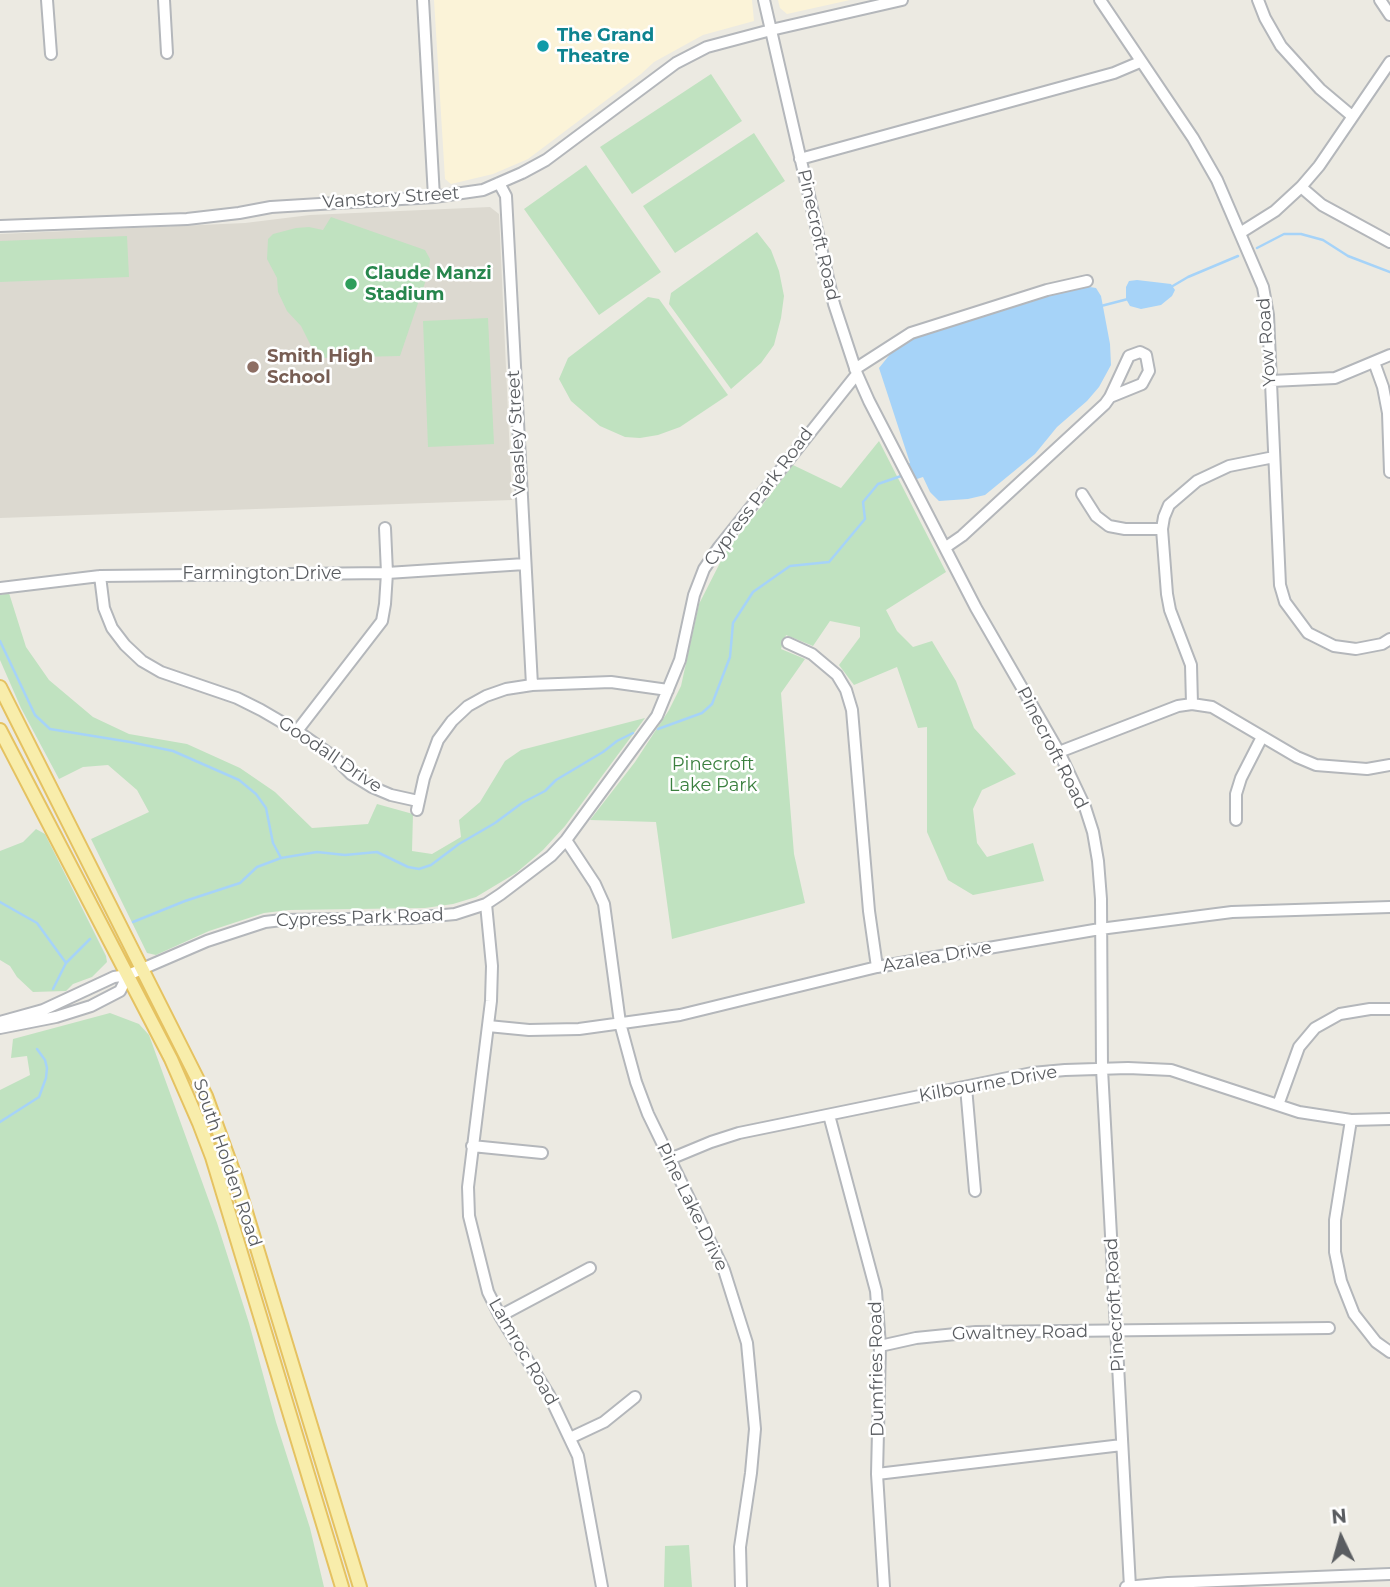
<!DOCTYPE html>
<style>
body{margin:0}
#map{position:relative;width:1390px;height:1587px;overflow:hidden;background:#eceae2;font-family:Montserrat,sans-serif}
canvas{display:block}
.north{position:absolute;left:1306px;top:1503px;width:70px;height:70px;-webkit-text-stroke:5px #fff;paint-order:stroke;rotate:355deg;font-size:19px;font-weight:700;line-height:28px;text-align:center;color:#5a5d61}
.north::after{content:'';display:block;margin:auto;width:24px;height:32px;background:#5a5d61;clip-path:polygon(50% 0,100% 100%,50% 72%,0 100%)}
</style>
<div id="map">
<canvas width="1390" height="1587"></canvas>
<div class="north">N</div>
</div>
<script>
const context = document.querySelector('canvas').getContext('2d');
context.lineJoin = 'round';
function paint(path, color) {
  context.fillStyle = color;
  context.fill(path, 'evenodd');
}
function shape(rows) {
  const path = new Path2D();
  for (const r of rows) {
    path.moveTo(r[0], r[1]);
    for (let i = 2; i < r.length; i += 2) path.lineTo(r[i], r[i + 1]);
  }
  return path;
}
function strokePath(path, color, width, dash) {
  context.strokeStyle = color;
  context.lineWidth = width;
  context.lineCap = dash ? 'butt' : 'round';
  context.setLineDash(dash || []);
  context.stroke(path);
}
function label(font, color, halo, rows, align = 'center') {
  context.font = font + ' Montserrat,sans-serif';
  context.lineWidth = 5;
  context.setLineDash([]);
  context.textBaseline = 'middle';
  context.strokeStyle = halo;
  context.fillStyle = color;
  for (const [text, x, y, turn = 0] of rows) {
    context.save();
    context.translate(x, y);
    context.rotate((+turn || 0) * Math.PI / 180);
    context.textAlign = isNaN(turn) ? turn : align;
    if (halo) context.strokeText(text, 0, 0);
    context.fillText(text, 0, 0);
    context.restore();
  }
}
paint(shape([
 [434,0,752,0,754,21,703,35,654,62,641,74,528,159,493,174,451,184,445,179],
 [778,0,850,0,787,14,780,8]
]), '#fbf3d8');
paint(shape([
 [490,207,499,214,512,500,0,518,0,234,245,223,310,215]
]), '#dcd9d0');
paint(shape([
 [711,74,742,121,632,194,600,147],
 [754,133,785,181,675,253,643,206],
 [586,165,661,272,599,315,524,209],
 [331,217,425,250,430,259,429,271,400,356,317,358,301,326,287,311,278,292,277,278,267,259,268,239,273,234,296,228,309,227,323,230],
 [757,232,771,250,779,271,784,296,781,318,774,345,761,363,731,389,669,304,671,293],
 [127,236,129,277,0,282,0,241],
 [648,297,659,299,728,395,680,427,658,435,640,438,625,437,600,426,571,401,559,379,568,358],
 [488,318,494,444,428,447,423,321],
 [879,441,946,572,886,610,897,631,913,647,932,641,956,681,974,728,1016,774,982,790,973,809,977,843,987,857,1033,843,1044,881,973,895,948,880,927,832,927,727,918,728,897,667,854,685,839,665,860,637,860,627,830,621,813,646,786,635,781,649,805,659,781,693,794,854,805,903,672,939,656,822,590,820,635,762,669,710,681,686,699,604,725,553,793,465,841,488],
 [9,593,26,647,49,680,93,717,129,734,187,744,240,768,275,792,312,828,368,824,377,804,413,814,412,851,432,854,461,837,459,820,480,802,505,761,521,750,645,718,565,826,543,850,516,873,476,897,453,904,425,908,289,910,264,913,209,931,156,955,147,953,91,839,149,812,137,790,108,765,83,767,59,779,21,708,0,660,0,595],
 [36,829,45,834,106,956,107,962,92,977,73,984,66,991,33,992,17,977,10,966,0,960,0,851,23,842],
 [110,1013,139,1024,149,1035,217,1223,249,1323,276,1422,310,1528,324,1587,0,1587,0,1090,30,1075,27,1056,11,1058,13,1039],
 [689,1545,692,1587,664,1587,665,1546]
]), '#c0e2c0');
paint(shape([
 [1137,280,1171,284,1175,290,1172,296,1161,305,1141,309,1130,306,1126,299,1126,287,1129,281],
 [1084,286,1096,288,1101,296,1110,344,1111,365,1099,387,1087,401,1057,427,1035,454,985,495,968,499,939,501,930,492,923,477,905,483,896,467,910,463,879,368,895,348,928,332,1063,290]
]), '#a6d3f8');
strokePath(shape([
 [1257,248,1284,234,1301,234,1323,240,1348,256,1390,272],
 [1171,287,1188,277,1238,256],
 [1101,306,1128,299],
 [0,641,35,715,50,729,130,742,173,751,239,780,256,794,266,808,273,843,281,858],
 [658,729,702,713,712,704,730,657,733,623,753,592,790,566,829,562,865,519,863,502,878,484,901,476],
 [0,902,37,923,66,963],
 [133,922,185,901,240,883,257,867,281,858,317,852,345,855,377,852,408,867,419,869,431,865,459,844,495,823,522,803,545,791,556,780,603,752,617,741,633,733],
 [53,989,66,963,90,939],
 [0,1122,39,1097,46,1078,47,1068,45,1060,37,1049]
]), '#a6d3f8', 2.5);
const minor = shape([
 [47,0,51,54],
 [164,0,167,53],
 [423,0,434,197],
 [764,0,834,304,857,374,869,401,976,608,1059,752,1085,807,1093,832,1098,861,1101,899,1102,1069,1130,1587],
 [1100,0,1193,138,1217,180,1263,287,1268,315,1280,585,1285,602,1308,633,1334,646,1356,649,1382,644,1390,639],
 [1258,0,1265,18,1281,46,1320,89,1352,116],
 [1380,0,1390,15],
 [800,159,1114,73,1140,62],
 [499,183,506,196,532,685],
 [1301,187,1322,205,1390,242],
 [0,226,187,219,239,213,271,207,434,197,483,190,522,173,546,160,676,63,707,47,771,30,902,0],
 [1240,233,1275,211,1301,187,1319,166,1390,62],
 [1374,362,1383,387,1388,413,1390,472],
 [855,369,911,333,1047,290,1087,281],
 [1271,381,1335,378,1390,355],
 [1082,494,1096,516,1109,526,1125,529,1162,529],
 [946,547,962,536,1105,404,1110,397,1129,356,1140,352,1146,355,1149,371,1142,384,1110,397],
 [100,576,104,608,112,628,125,645,142,661,161,672,237,698,261,710,297,731,334,757,351,774,372,787,391,795,418,801],
 [0,588,100,576,387,573,525,564],
 [788,643,812,654,837,675,846,690,852,710,869,911,877,967],
 [1192,704,1191,665,1170,610,1167,594,1162,529,1164,517,1169,505,1197,481,1229,466,1274,457],
 [297,731,382,621,385,604,387,573,385,528],
 [1059,752,1178,706,1192,704,1212,707,1297,757,1316,765,1367,769,1390,765],
 [417,810,424,778,438,740,452,721,468,706,486,696,506,689,532,685,611,682,668,690],
 [1236,820,1236,794,1241,778,1262,737],
 [566,840,595,884,604,904,620,1023,636,1082,648,1114,724,1270,747,1343,755,1429,751,1473,740,1547,741,1587],
 [486,904,492,966,491,1001,468,1187,469,1216,488,1292,500,1316,549,1395,578,1456,602,1587],
 [0,1022,43,1010,114,977,128,975,207,941,265,922,282,920,412,918,455,914,486,904,501,894,551,856,566,840,657,716,680,660,694,595,704,569,719,547,857,374],
 [488,1026,529,1030,579,1029,680,1015,877,967,1100,929,1232,912,1390,907],
 [0,1028,56,1017,91,1006,120,991,128,975],
 [966,1087,975,1191],
 [1278,1105,1299,1047,1315,1028,1340,1014,1370,1009,1390,1009],
 [829,1115,876,1291,880,1346,877,1474,884,1587],
 [1351,1120,1335,1220,1335,1252,1341,1281,1354,1314,1376,1342,1390,1352],
 [472,1146,542,1153],
 [670,1159,711,1142,739,1133,1032,1073,1065,1070,1128,1068,1171,1070,1299,1112,1351,1120,1390,1119],
 [500,1316,590,1268],
 [880,1346,916,1338,976,1332,1329,1328],
 [570,1438,604,1422,635,1397],
 [877,1474,1122,1445],
 [1126,1587,1168,1583,1390,1574]
]);
const major = shape([
 [0,687,206,1096,236,1179,360,1587],
 [0,730,171,1059,199,1123,212,1157,342,1587]
]);
strokePath(minor, '#b4b7bb', 14);
strokePath(major, '#e5c261', 16);
strokePath(minor, '#fff', 10);
strokePath(major, '#f8edab', 12);
for (const [x, y, r, color] of [
 [543,46,7,"#0f9aa8"],
 [351,284,7,"#2e9e5b"],
 [253,367,7,"#8d6e63"]
]) {
  const dot = new Path2D();
  dot.arc(x, y, r, 0, 2 * Math.PI);
  context.fillStyle = color;
  context.fill(dot);
  strokePath(dot, '#fff', 2.5);
}
label('bold 18px', '#0d838f', '#fff', [
 ["The Grand",557,36],
 ["Theatre",557,57]
], 'left');
label('18px', '#5a5d61', '#fff', [
 ["Vanstory Street",391,198,-4],
 ["Pinecroft Road",818,235,77],
 ["Yow Road",1267,342,-94],
 ["Veasley Street",517,433,-93],
 ["Cypress Park Road",759,497,-53],
 ["Farmington Drive",262,574],
 ["Pinecroft Road",1052,748,63],
 ["Goodall Drive",330,755,34],
 ["Cypress Park Road",360,918,-2],
 ["Azalea Drive",937,957,-10],
 ["Kilbourne Drive",988,1084,-10],
 ["South Holden Road",227,1163,71],
 ["Pine Lake Drive",692,1207,64],
 ["Pinecroft Road",1115,1305,-93],
 ["Gwaltney Road",1020,1333,-1],
 ["Lamroc Road",523,1352,60],
 ["Dumfries Road",877,1369,-91]
]);
label('bold 18px', '#27864d', '#fff', [
 ["Claude Manzi",365,274],
 ["Stadium",365,295]
], 'left');
label('bold 18px', '#785e54', '#fff', [
 ["Smith High",267,357],
 ["School",267,378]
], 'left');
label('18px', '#3b803f', '#fff', [
 ["Pinecroft",713,765],
 ["Lake Park",713,786]
]);
</script>
